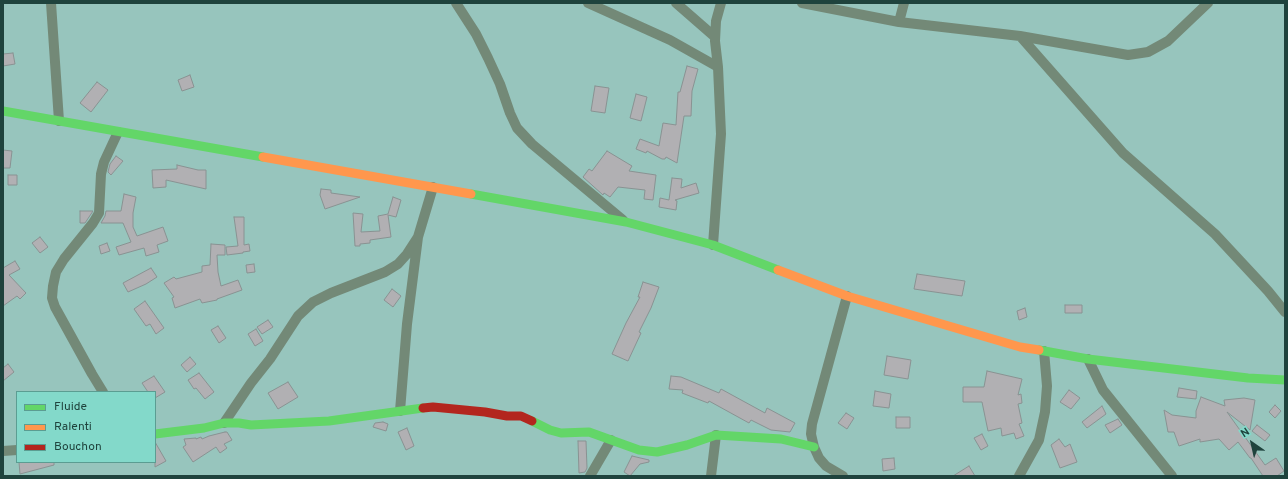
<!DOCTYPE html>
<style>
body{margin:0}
#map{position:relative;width:1288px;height:479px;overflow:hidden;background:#97c5bd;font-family:Overpass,sans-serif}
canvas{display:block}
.frame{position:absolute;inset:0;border:4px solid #1f433d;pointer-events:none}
.legend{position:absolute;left:16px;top:391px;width:140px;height:72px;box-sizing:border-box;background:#83d9ca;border:1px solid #5b9d92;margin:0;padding:5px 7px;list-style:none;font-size:12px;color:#1f433d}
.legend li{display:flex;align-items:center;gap:8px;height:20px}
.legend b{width:20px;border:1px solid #5b9d92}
.north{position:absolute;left:1232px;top:423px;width:40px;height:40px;-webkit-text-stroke:3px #83d9ca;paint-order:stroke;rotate:326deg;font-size:11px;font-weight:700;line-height:16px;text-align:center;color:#1f433d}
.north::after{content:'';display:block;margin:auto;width:14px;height:18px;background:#1f433d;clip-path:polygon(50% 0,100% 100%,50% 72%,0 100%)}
</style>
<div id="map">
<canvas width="1288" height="479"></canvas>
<div class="frame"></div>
<ul class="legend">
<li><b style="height:5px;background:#63d668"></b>Fluide</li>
<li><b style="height:5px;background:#ff974d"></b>Ralenti</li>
<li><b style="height:5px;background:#b3261e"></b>Bouchon</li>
</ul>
<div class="north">N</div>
</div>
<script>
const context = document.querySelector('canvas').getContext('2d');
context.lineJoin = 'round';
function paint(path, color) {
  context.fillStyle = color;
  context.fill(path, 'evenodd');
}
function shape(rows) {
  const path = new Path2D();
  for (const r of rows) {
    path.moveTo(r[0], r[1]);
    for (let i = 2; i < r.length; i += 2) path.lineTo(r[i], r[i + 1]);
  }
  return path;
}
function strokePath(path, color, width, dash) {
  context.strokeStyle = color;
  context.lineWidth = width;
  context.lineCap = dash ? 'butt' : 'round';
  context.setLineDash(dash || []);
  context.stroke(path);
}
const building = shape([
 [13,53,15,64,3,66,3,54,13,53],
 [687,66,698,69,692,91,691,116,684,116,677,163,666,157,665,159,662,159,647,151,646,153,636,149,640,139,659,146,663,123,676,125,678,92,680,92,687,66],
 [190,75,194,87,182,91,178,80,190,75],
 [97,82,108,90,91,112,80,103,97,82],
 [595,86,609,88,605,113,591,111,595,86],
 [636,94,647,97,641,121,630,118,636,94],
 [3,150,12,151,10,168,3,168,3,150],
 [607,151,632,166,629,171,656,175,653,200,644,199,645,190,618,187,610,197,604,193,603,195,583,177,589,169,592,171,607,151],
 [116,156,123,161,111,175,108,172,110,164,116,156],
 [177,165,198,170,206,170,206,189,166,180,166,187,153,188,152,170,177,169,177,165],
 [8,175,17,175,17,185,8,185,8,175],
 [672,178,682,179,681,188,696,183,699,193,675,200,677,201,676,210,659,207,660,198,669,200,672,178],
 [321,189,331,190,331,193,360,197,325,209,320,195,321,189],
 [124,194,136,197,133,213,133,227,137,236,163,227,168,241,157,245,159,252,146,256,144,248,119,255,116,247,131,242,123,223,101,223,105,216,106,211,121,211,124,194],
 [393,197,401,200,396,217,388,215,391,237,370,240,370,243,360,244,360,246,355,246,353,213,363,214,361,232,380,231,378,216,388,214,393,197],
 [80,211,93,211,85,223,80,223,80,211],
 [234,217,244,217,244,245,249,244,250,251,243,252,243,253,227,255,226,247,238,246,234,217],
 [40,237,48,247,40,253,32,243,40,237],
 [107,243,110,251,101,254,99,246,107,243],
 [211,244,225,245,225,255,217,255,218,272,221,286,238,280,242,290,217,299,217,300,202,303,200,299,175,308,172,298,174,297,164,283,174,277,176,279,202,272,202,266,210,265,211,244],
 [15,261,20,269,9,275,26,293,20,299,17,296,3,306,3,268,15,261],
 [254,264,255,272,247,273,246,265,254,264],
 [151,268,157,277,146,284,128,292,123,283,151,268],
 [917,274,965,281,962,296,914,289,917,274],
 [643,282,659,287,651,308,639,332,641,333,628,361,612,354,626,323,640,297,638,297,643,282],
 [392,289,401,296,393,307,384,300,392,289],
 [145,301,164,328,156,334,150,324,146,326,134,309,145,301],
 [1065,305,1082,305,1082,313,1065,313,1065,305],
 [1025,308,1027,317,1019,320,1017,311,1025,308],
 [268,320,273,327,262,334,257,327,268,320],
 [218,326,226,338,219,343,211,330,218,326],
 [256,329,263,341,255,346,248,334,256,329],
 [887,356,911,360,908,379,884,375,887,356],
 [190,357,196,364,187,372,181,365,190,357],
 [8,364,14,372,3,381,3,368,8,364],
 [987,371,1022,379,1018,395,1021,394,1022,403,1018,404,1022,423,1019,424,1024,436,1016,439,1014,433,1002,436,1001,428,988,431,982,402,963,402,963,387,984,387,987,371],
 [199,373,214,392,205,399,196,388,194,389,188,380,199,373],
 [154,376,165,392,155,398,155,392,148,392,142,383,154,376],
 [671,376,681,377,719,393,721,389,765,413,767,408,795,423,790,432,771,430,751,420,749,423,709,401,708,403,682,393,683,390,669,389,671,376],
 [288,382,298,397,278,409,268,393,288,382],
 [1179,388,1197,391,1196,399,1177,397,1179,388],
 [1069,390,1080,398,1071,409,1060,402,1069,390],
 [875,391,891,394,889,408,873,406,875,391],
 [1201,397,1225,406,1224,400,1244,398,1255,400,1250,430,1227,412,1265,465,1276,458,1284,471,1277,476,1263,476,1251,458,1250,458,1238,442,1229,450,1219,439,1200,442,1200,439,1179,446,1174,432,1168,432,1164,410,1172,415,1196,418,1196,411,1201,397],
 [1275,405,1281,411,1275,418,1269,412,1275,405],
 [1102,406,1106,414,1087,428,1082,422,1102,406],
 [846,413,854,418,847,429,838,423,846,413],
 [896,417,910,417,910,428,896,428,896,417],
 [1118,419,1122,425,1110,433,1105,425,1118,419],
 [383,422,388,424,386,431,373,427,375,423,383,422],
 [1257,425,1270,435,1265,441,1252,431,1257,425],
 [407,428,414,446,406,450,398,432,407,428],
 [225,432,227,432,232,440,224,444,227,448,220,453,216,447,193,462,183,447,186,445,184,439,196,438,196,439,201,437,202,439,209,436,225,432],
 [982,434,988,446,981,450,974,438,982,434],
 [1059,439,1065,447,1070,444,1077,462,1060,468,1051,445,1059,439],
 [578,441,586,441,587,468,585,472,579,473,578,441],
 [155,442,166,461,155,467,155,442],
 [632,456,649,460,649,462,640,464,630,476,624,472,632,456],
 [894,458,895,469,883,471,882,459,894,458],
 [19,462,54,462,54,465,20,474,19,462],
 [969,466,975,476,953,476,969,466]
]);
paint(building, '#b1b0b3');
strokePath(building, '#899292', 1);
strokePath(shape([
 [51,3,59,121],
 [456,3,476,34,488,58,500,84,510,113,517,128,532,144,623,220],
 [588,3,670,40,718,67],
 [676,3,715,37],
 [802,3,899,22,1020,36,1128,55,1148,52,1168,41,1208,3],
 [899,22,904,3],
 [1020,36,1123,153,1215,234,1268,291,1285,312],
 [713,245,721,134,718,67,715,41,716,21,721,3],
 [1088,359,1103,390,1172,476],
 [103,392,92,374,55,307,52,298,53,286,56,272,64,259,93,223,99,213,101,174,104,162,118,132],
 [400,411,407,324,418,237,433,187],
 [224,423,251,383,270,359,298,316,313,302,331,293,385,272,398,264,407,254,418,237],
 [3,451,17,450],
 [590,476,611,440],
 [711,476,716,435],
 [843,476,826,466,819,458,814,447,811,434,812,424,847,296],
 [1019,476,1039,440,1045,412,1047,386,1044,351]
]), '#738977', 10);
strokePath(shape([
 [3,111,263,157],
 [471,194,626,222,713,245,778,270],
 [1039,350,1088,359,1248,378,1285,380],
 [532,421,550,430,561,433,589,432,639,450,657,452,687,445,716,435,781,439,814,447],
 [155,434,204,428,224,423,239,423,251,425,329,421,423,408]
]), '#63d668', 9);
strokePath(shape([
 [263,157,471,194],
 [778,270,847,296,1020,347,1039,350]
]), '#ff974d', 9);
strokePath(shape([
 [423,408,433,407,485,412,507,416,521,416,532,421]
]), '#b3261e', 9);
</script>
